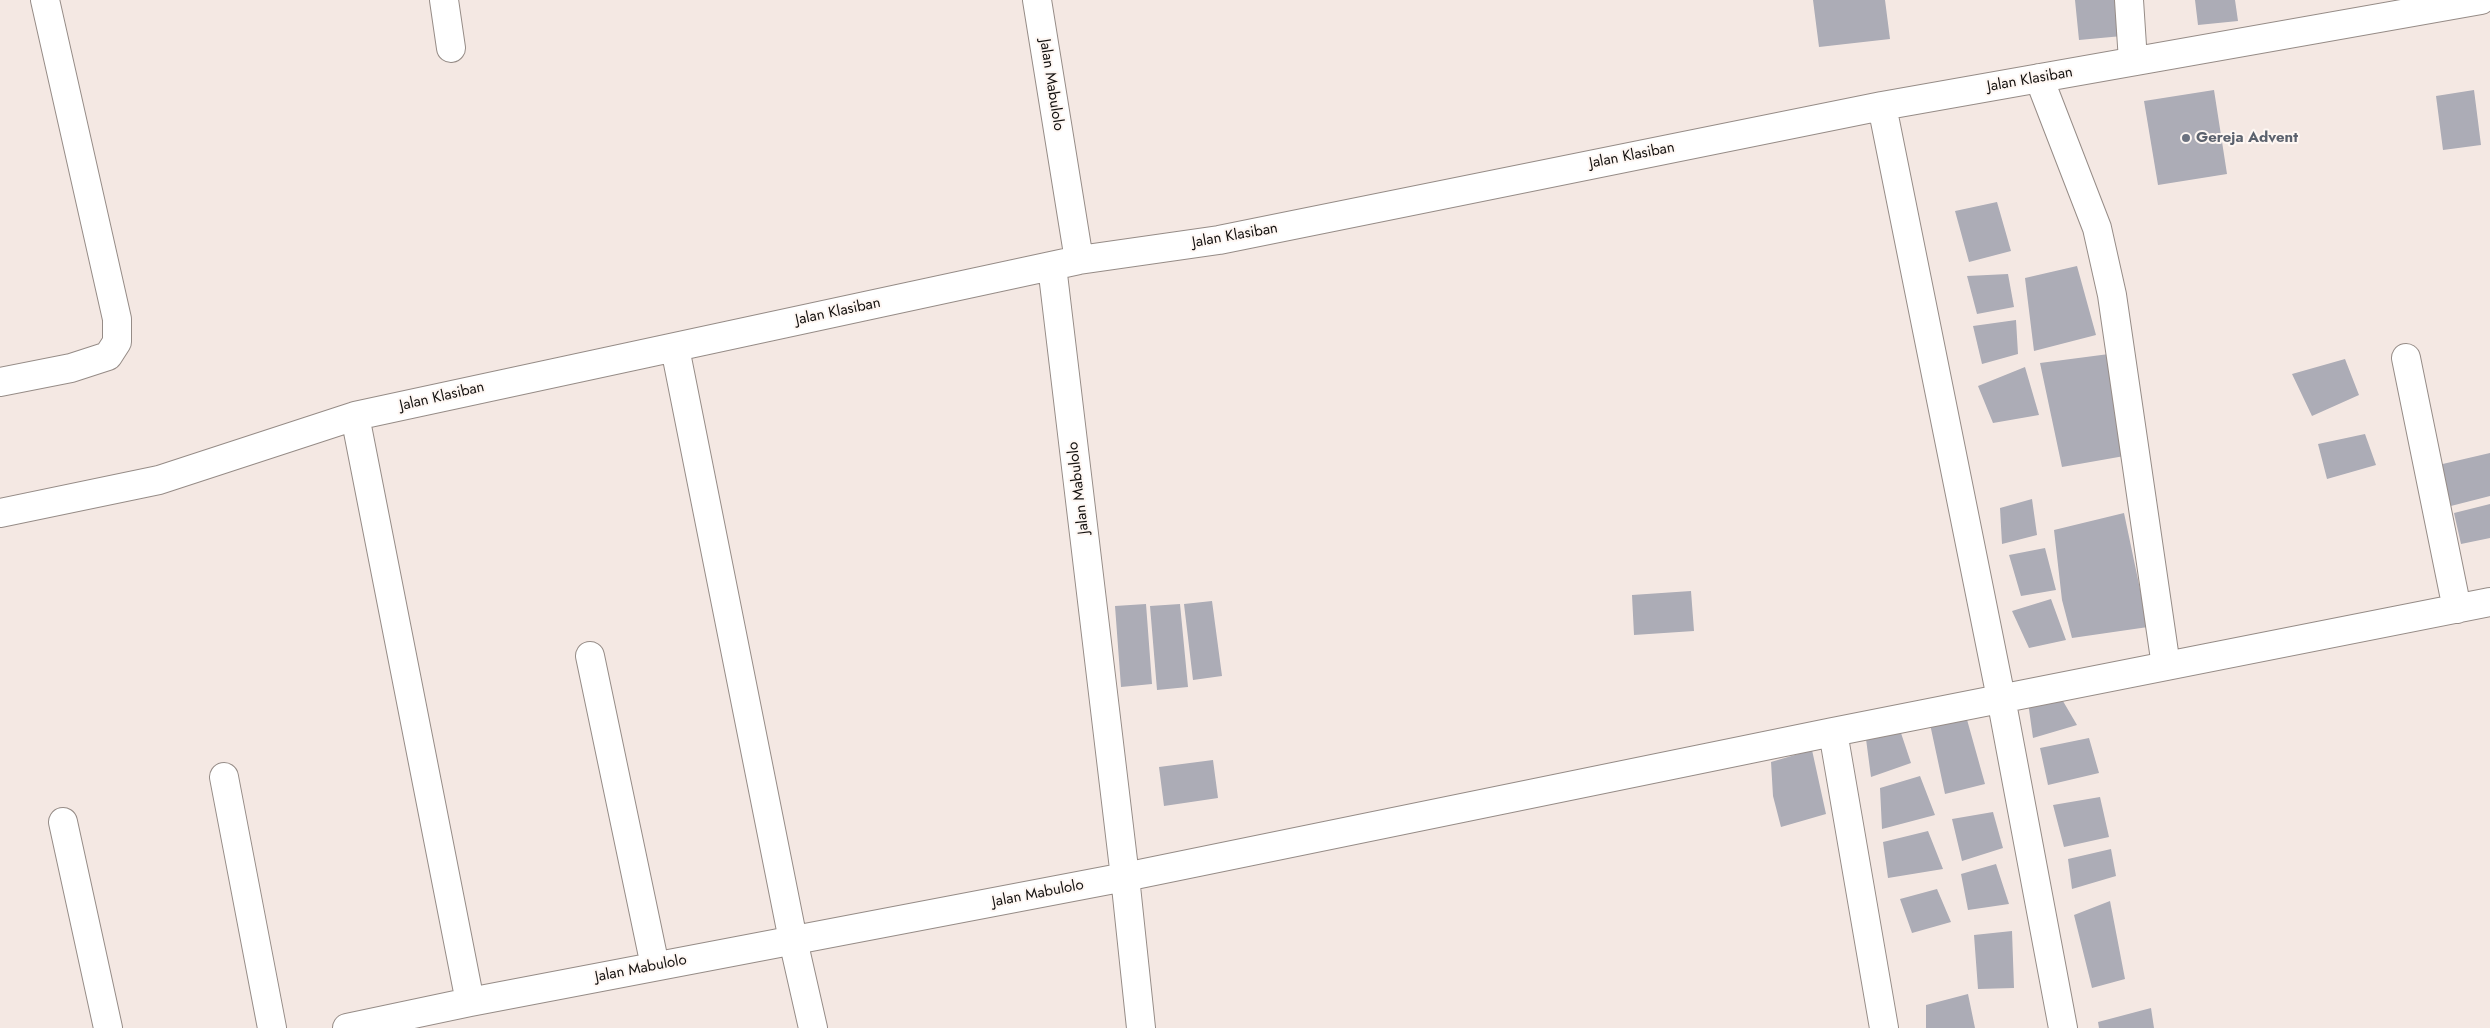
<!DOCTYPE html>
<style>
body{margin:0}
canvas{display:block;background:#f4e8e3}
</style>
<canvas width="2490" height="1028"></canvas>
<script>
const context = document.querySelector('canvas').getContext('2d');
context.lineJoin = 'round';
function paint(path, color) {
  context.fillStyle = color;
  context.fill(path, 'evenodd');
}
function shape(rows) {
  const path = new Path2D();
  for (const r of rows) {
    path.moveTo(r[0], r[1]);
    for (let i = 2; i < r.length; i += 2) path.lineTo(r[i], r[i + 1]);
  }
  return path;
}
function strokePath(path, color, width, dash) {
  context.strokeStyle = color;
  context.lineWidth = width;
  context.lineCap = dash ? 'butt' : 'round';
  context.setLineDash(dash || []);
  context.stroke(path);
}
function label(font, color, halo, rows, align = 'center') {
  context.font = font + ' Jost,sans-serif';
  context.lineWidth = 4;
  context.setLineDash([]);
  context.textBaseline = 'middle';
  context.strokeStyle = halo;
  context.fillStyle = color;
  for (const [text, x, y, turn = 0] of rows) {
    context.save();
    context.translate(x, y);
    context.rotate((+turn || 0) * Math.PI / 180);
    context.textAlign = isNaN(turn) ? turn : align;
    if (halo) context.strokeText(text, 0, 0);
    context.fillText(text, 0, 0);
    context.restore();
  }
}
paint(shape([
 [1813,0,1885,0,1890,39,1819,47],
 [2075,0,2130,0,2133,35,2079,40],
 [2195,0,2235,0,2238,21,2198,25],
 [2214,90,2227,174,2158,185,2144,101],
 [2474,90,2481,145,2443,150,2436,96],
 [1997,202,2011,251,1969,262,1955,211],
 [2077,266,2096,335,2034,351,2025,278],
 [2008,274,2014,307,1977,314,1967,276],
 [2016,320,2018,354,1982,364,1973,326],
 [2109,354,2130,455,2062,467,2040,363],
 [2345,359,2359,395,2312,416,2292,374],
 [2025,367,2039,415,1993,423,1978,386],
 [2365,434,2376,465,2327,479,2318,444],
 [2490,453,2490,496,2447,507,2434,466],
 [2032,499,2037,535,2002,544,2000,508],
 [2490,504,2490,538,2461,544,2454,513],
 [2124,513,2148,627,2072,638,2062,600,2054,530],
 [2045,548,2056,590,2021,596,2009,555],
 [1691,591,1694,631,1634,635,1632,595],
 [2051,599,2066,640,2029,648,2012,611],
 [1212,601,1222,676,1193,680,1184,604],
 [1146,604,1152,684,1121,687,1115,606],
 [1180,604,1188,687,1157,690,1150,606],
 [2060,696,2077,725,2033,738,2028,702],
 [1966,716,1985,784,1945,794,1930,724],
 [1899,727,1911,763,1871,777,1866,739],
 [2089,738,2099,773,2048,785,2040,748],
 [1812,750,1826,814,1781,827,1773,796,1771,762],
 [1213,760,1218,798,1164,806,1159,767],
 [1920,776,1935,815,1882,829,1880,788],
 [2100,797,2109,837,2064,847,2053,805],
 [1993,812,2003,848,1962,861,1952,819],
 [1928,831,1943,869,1888,878,1883,842],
 [2111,849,2116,876,2072,889,2068,859],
 [1996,864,2009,904,1968,910,1961,874],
 [1937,889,1951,922,1912,933,1900,899],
 [2110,901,2125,979,2092,988,2074,915],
 [2012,931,2014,988,1978,989,1974,935],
 [1968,994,1975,1028,1926,1028,1926,1005],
 [2151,1008,2154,1028,2099,1028,2098,1022]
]), '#acacb6');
const minor = shape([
 [444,0,451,48],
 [1037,0,1079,260],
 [2129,0,2133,61],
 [2039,78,2097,228,2112,295,2166,666],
 [1882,106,2001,698,2063,1028],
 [675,348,793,940,813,1028],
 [2406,358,2457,609],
 [0,382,71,368,108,356,117,342,117,319,45,0],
 [355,416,470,1002],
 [0,513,159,480,355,416,1079,260,1219,240,1882,106,2481,0],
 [590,656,655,966],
 [224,777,272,1028],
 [63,822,108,1028],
 [347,1028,470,1002,1125,877,1052,266],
 [1141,1028,1125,877,1833,732],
 [1884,1028,1833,732,2490,602]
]);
strokePath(minor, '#968c87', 30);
strokePath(minor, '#fff', 28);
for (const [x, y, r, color] of [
 [2186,138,5,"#6b7280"]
]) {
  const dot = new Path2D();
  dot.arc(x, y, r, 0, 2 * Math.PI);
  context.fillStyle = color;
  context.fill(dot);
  strokePath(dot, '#fef7f3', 2);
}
label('15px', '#14110f', '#fef7f3', [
 ["Jalan Klasiban",2030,80,-10],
 ["Jalan Mabulolo",1051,85,81],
 ["Jalan Klasiban",1632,156,-11],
 ["Jalan Klasiban",1235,236,-10],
 ["Jalan Klasiban",838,312,-12],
 ["Jalan Klasiban",442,397,-13],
 ["Jalan Mabulolo",1079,488,-97],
 ["Jalan Mabulolo",1038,894,-11],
 ["Jalan Mabulolo",641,969,-11]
]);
label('bold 15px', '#5b616d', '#fef7f3', [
 ["Gereja Advent",2196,138]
], 'left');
</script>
